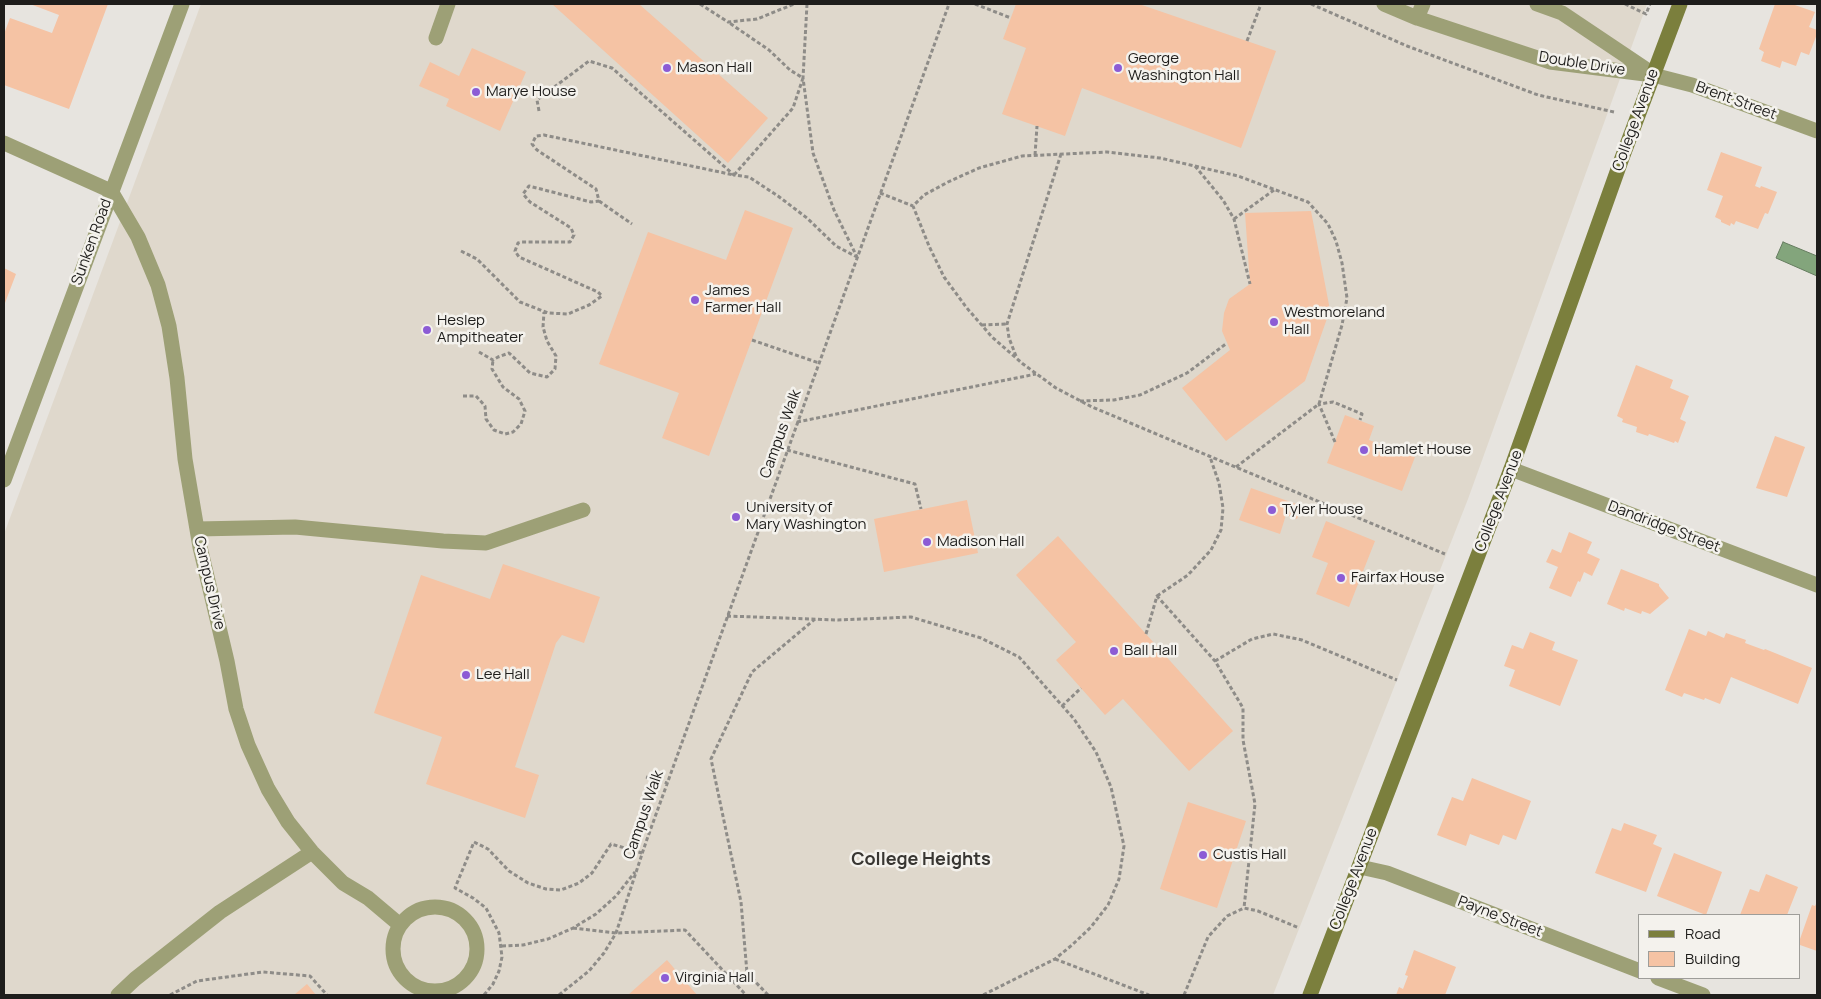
<!DOCTYPE html>
<style>
body{margin:0}
#map{position:relative;width:1821px;height:999px;overflow:hidden;background:#e7e4df;font-family:Manrope,sans-serif}
canvas{display:block}
.frame{position:absolute;inset:0;border:5px solid #1e1d1b;pointer-events:none}
.legend{position:absolute;left:1638px;top:914px;width:162px;height:65px;box-sizing:border-box;background:#f4f2ed;border:1px solid #9e9d99;margin:0;padding:6px 9px;list-style:none;font-size:15px;color:#1e1d1b}
.legend li{display:flex;align-items:center;gap:10px;height:25px}
.legend b{width:25px;border:1px solid #9e9d99}
</style>
<div id="map">
<canvas width="1821" height="999"></canvas>
<div class="frame"></div>
<ul class="legend">
<li><b style="height:6px;background:#7b7f3d"></b>Road</li>
<li><b style="height:14px;background:#f5c3a4"></b>Building</li>
</ul>
</div>
<script>
const context = document.querySelector('canvas').getContext('2d');
context.lineJoin = 'round';
function paint(path, color) {
  context.fillStyle = color;
  context.fill(path, 'evenodd');
}
function shape(rows) {
  const path = new Path2D();
  for (const r of rows) {
    if (r.length === 3) {
      path.moveTo(r[0] + r[2], r[1]);
      path.arc(r[0], r[1], r[2], 0, 2 * Math.PI);
      continue;
    }
    path.moveTo(r[0], r[1]);
    for (let i = 2; i < r.length; i += 2) path.lineTo(r[i], r[i + 1]);
  }
  return path;
}
function strokePath(path, color, width, dash) {
  context.strokeStyle = color;
  context.lineWidth = width;
  context.lineCap = dash ? 'butt' : 'round';
  context.setLineDash(dash || []);
  context.stroke(path);
}
function label(font, color, halo, rows, align = 'center') {
  context.font = font + ' Manrope,sans-serif';
  context.lineWidth = 5;
  context.setLineDash([]);
  context.textBaseline = 'middle';
  context.strokeStyle = halo;
  context.fillStyle = color;
  for (const [text, x, y, turn = 0] of rows) {
    context.save();
    context.translate(x, y);
    context.rotate((+turn || 0) * Math.PI / 180);
    context.textAlign = isNaN(turn) ? turn : align;
    if (halo) context.strokeText(text, 0, 0);
    context.fillText(text, 0, 0);
    context.restore();
  }
}
paint(shape([
 [201,4,1647,4,1468,499,1273,995,4,995,4,534]
]), '#dfd8cc');
const water = shape([
 [1783,242,1817,256,1817,276,1776,258,1783,242]
]);
paint(water, '#83a57c');
strokePath(water, '#657c5f', 1);
paint(shape([
 [30,4,108,4,69,109,4,85,4,34,10,18,52,33,59,15],
 [552,4,639,4,768,118,728,163],
 [1016,4,1139,4,1276,51,1241,148,1082,88,1065,136,1002,114,1026,48,1003,39],
 [1775,4,1792,4,1815,12,1809,27,1817,30,1817,34,1809,55,1801,52,1796,66,1782,61,1780,68,1761,61,1764,52,1759,49],
 [472,48,526,72,500,131,446,106,449,99,419,86,430,62,459,76],
 [1721,152,1762,167,1755,186,1760,188,1761,186,1777,192,1768,214,1765,213,1758,229,1736,221,1734,225,1731,223,1730,226,1721,222,1721,220,1715,217,1723,196,1707,190],
 [745,210,793,228,709,456,662,438,679,393,599,364,648,232,726,260],
 [1311,211,1330,310,1305,381,1226,441,1182,388,1230,350,1222,331,1224,313,1229,299,1250,284,1245,213],
 [4,268,16,274,5,303,4,303],
 [1636,365,1673,380,1670,388,1689,396,1680,419,1686,422,1678,443,1675,441,1674,443,1649,434,1648,436,1636,432,1637,427,1622,422,1623,419,1617,416],
 [1345,415,1374,426,1369,440,1415,457,1402,491,1327,463],
 [1775,436,1805,447,1787,497,1756,488],
 [1251,488,1302,506,1297,519,1286,515,1280,534,1239,520],
 [967,500,978,553,884,572,874,519],
 [1326,521,1375,541,1349,607,1316,594,1328,563,1312,557],
 [1569,532,1592,542,1587,553,1600,559,1592,576,1584,572,1580,582,1578,581,1571,597,1549,588,1558,567,1546,562,1552,549,1561,553],
 [1058,536,1233,731,1189,771,1123,699,1105,715,1056,660,1076,642,1016,575],
 [503,564,600,597,584,643,562,635,556,643,515,767,539,775,525,818,426,784,442,737,374,713,421,575,490,599],
 [1621,569,1659,584,1659,586,1669,598,1650,614,1642,611,1641,614,1625,608,1624,611,1607,604],
 [1689,629,1706,636,1708,631,1724,638,1726,633,1746,640,1745,643,1764,650,1765,649,1812,668,1798,704,1731,677,1720,704,1705,698,1704,700,1684,693,1682,697,1665,690],
 [1530,632,1555,642,1552,650,1578,660,1560,706,1509,686,1515,670,1504,666,1512,645,1523,649],
 [1472,778,1531,801,1516,840,1503,835,1499,845,1470,834,1466,846,1437,835,1452,797,1463,801],
 [1188,802,1246,821,1217,908,1160,889],
 [1624,823,1657,835,1653,844,1662,848,1646,892,1595,873,1612,828,1621,831],
 [1674,853,1722,872,1706,915,1657,896],
 [1766,874,1798,887,1787,915,1740,915,1750,889,1759,892],
 [1817,902,1817,951,1800,945,1800,939,1812,905,1815,906],
 [1414,950,1456,967,1445,995,1396,995,1399,987,1403,989,1408,976,1405,975],
 [667,960,697,995,628,995],
 [307,984,316,995,294,995]
]), '#f5c3a4');
strokePath(shape([
 [700,4,728,22,757,19,794,4],
 [807,4,803,78,813,153,834,210,857,257],
 [975,4,1011,18],
 [1311,4,1407,46,1538,95,1614,112],
 [1625,4,1646,14,1650,4],
 [1247,41,1261,4],
 [539,111,537,100,589,61,612,68,734,175,749,177,778,196,807,218,836,246,857,257],
 [1035,155,1037,126],
 [1195,166,1223,200,1234,219,1250,284],
 [880,193,913,206],
 [599,201,632,224],
 [1234,219,1274,190],
 [461,251,477,259,520,302,548,313,568,314,589,305,602,296,598,292,519,257,515,251,518,243,522,242,570,242,574,235,571,228,530,202,523,194,529,186,591,202,599,201,596,189,537,150,532,144,536,136,544,135,734,175,793,108,803,78,790,70,769,50,728,22],
 [982,325,1007,324],
 [752,340,819,363],
 [479,352,493,360,498,357,509,353,530,373,547,377,555,369,556,356,547,341,543,327,544,312],
 [1016,356,1009,338,1007,324,1061,154],
 [463,396,476,396,485,406,486,419,494,430,505,434,513,432,521,424,525,411,519,399,503,387,492,369,493,360],
 [1080,401,1114,400,1140,395,1187,373,1227,343],
 [797,422,1036,374],
 [1335,442,1319,404,1333,402,1362,414,1360,420],
 [787,450,915,484,921,509],
 [1236,467,1319,404,1342,325,1347,298,1342,263,1336,241,1328,224,1308,202,1238,176,1160,158,1107,152,1022,156,979,168,948,182,924,195,913,206,929,246,944,277,966,307,992,337,1023,364,1056,388,1092,407,1209,456,1445,554],
 [1157,596,1188,575,1211,550,1221,530,1223,508,1219,483,1210,457],
 [727,616,838,620,911,617,981,638,1019,657,1074,719,1096,752,1111,787,1124,846,1119,879,1108,905,1091,927,1072,945,1055,959,983,995],
 [1146,634,1157,596,1215,661,1243,708,1243,740,1255,804,1244,908],
 [1215,661,1252,639,1273,634,1302,640,1397,680],
 [1062,706,1081,688],
 [646,777,667,783],
 [573,928,616,933,685,930,746,995],
 [502,946,523,945,548,939,573,928,596,914,616,896,635,872],
 [1055,959,1149,995],
 [170,995,197,981,263,972,310,976,327,995],
 [484,995,493,984,499,971,502,957,499,933,486,908,473,898,455,888,474,842,488,849,509,871,528,883,546,889,561,890,579,883,592,873,611,844,642,853],
 [559,995,589,971,604,953,616,933,646,842,949,4],
 [768,995,747,973,741,902,711,759,752,672,815,619],
 [1184,995,1208,937,1227,916,1244,908,1258,911,1299,928]
]), '#8e8c88', 3, [4, 2.5]);
strokePath(shape([
 [1384,4,1417,18,1550,62,1653,75],
 [1537,4,1562,13,1650,72],
 [1417,18,1423,4],
 [436,38,448,4],
 [111,191,138,237,158,285,169,326,177,378,185,459,200,547,227,661,236,709,248,745,268,789,288,822,312,852,343,883,368,898,400,925],
 [197,529,295,527,443,541,486,543,583,510],
 [435,949,42],
 [118,995,135,979,220,912,312,852]
]), '#9da076', 15);
strokePath(shape([
 [1653,75,1692,85,1817,131],
 [4,143,111,191],
 [1511,469,1817,585],
 [4,480,182,4],
 [1360,867,1387,873,1640,971],
 [1658,978,1703,995]
]), '#9da076', 15);
strokePath(shape([
 [1310,995,1511,469,1622,158,1680,4]
]), '#7b7f3d', 15);
for (const [x, y, r, color] of [
 [667,68,5,"#8c5cd5"],
 [1118,68,5,"#8c5cd5"],
 [476,92,5,"#8c5cd5"],
 [695,300,5,"#8c5cd5"],
 [1274,322,5,"#8c5cd5"],
 [427,330,5,"#8c5cd5"],
 [1364,450,5,"#8c5cd5"],
 [1272,510,5,"#8c5cd5"],
 [736,517,5,"#8c5cd5"],
 [927,542,5,"#8c5cd5"],
 [1341,578,5,"#8c5cd5"],
 [1114,651,5,"#8c5cd5"],
 [466,675,5,"#8c5cd5"],
 [1203,855,5,"#8c5cd5"],
 [665,978,5,"#8c5cd5"]
]) {
  const dot = new Path2D();
  dot.arc(x, y, r, 0, 2 * Math.PI);
  context.fillStyle = color;
  context.fill(dot);
  strokePath(dot, '#f4f2ed', 2);
}
label('15px', '#1e1d1b', '#f4f2ed', [
 ["George",1128,59],
 ["Washington Hall",1128,76],
 ["Mason Hall",677,68],
 ["Marye House",486,92],
 ["James",705,291],
 ["Farmer Hall",705,308],
 ["Westmoreland",1284,313],
 ["Hall",1284,330],
 ["Heslep",437,321],
 ["Ampitheater",437,338],
 ["Hamlet House",1374,450],
 ["University of",746,508],
 ["Mary Washington",746,525],
 ["Tyler House",1282,510],
 ["Madison Hall",937,542],
 ["Fairfax House",1351,578],
 ["Ball Hall",1124,651],
 ["Lee Hall",476,675],
 ["Custis Hall",1213,855],
 ["Virginia Hall",675,978]
], 'left');
label('15px', '#1e1d1b', '#f4f2ed', [
 ["Double Drive",1582,64,9],
 ["Brent Street",1736,101,20],
 ["College Avenue",1636,120,-70],
 ["Sunken Road",92,242,-70],
 ["Campus Walk",781,434,-70],
 ["College Avenue",1499,501,-69],
 ["Dandridge Street",1664,527,21],
 ["Campus Drive",209,583,77],
 ["Campus Walk",644,815,-71],
 ["College Avenue",1354,879,-69],
 ["Payne Street",1500,917,21]
]);
label('bold 18px', '#383632', '#f4f2ed', [
 ["College Heights",921,860]
]);
</script>
